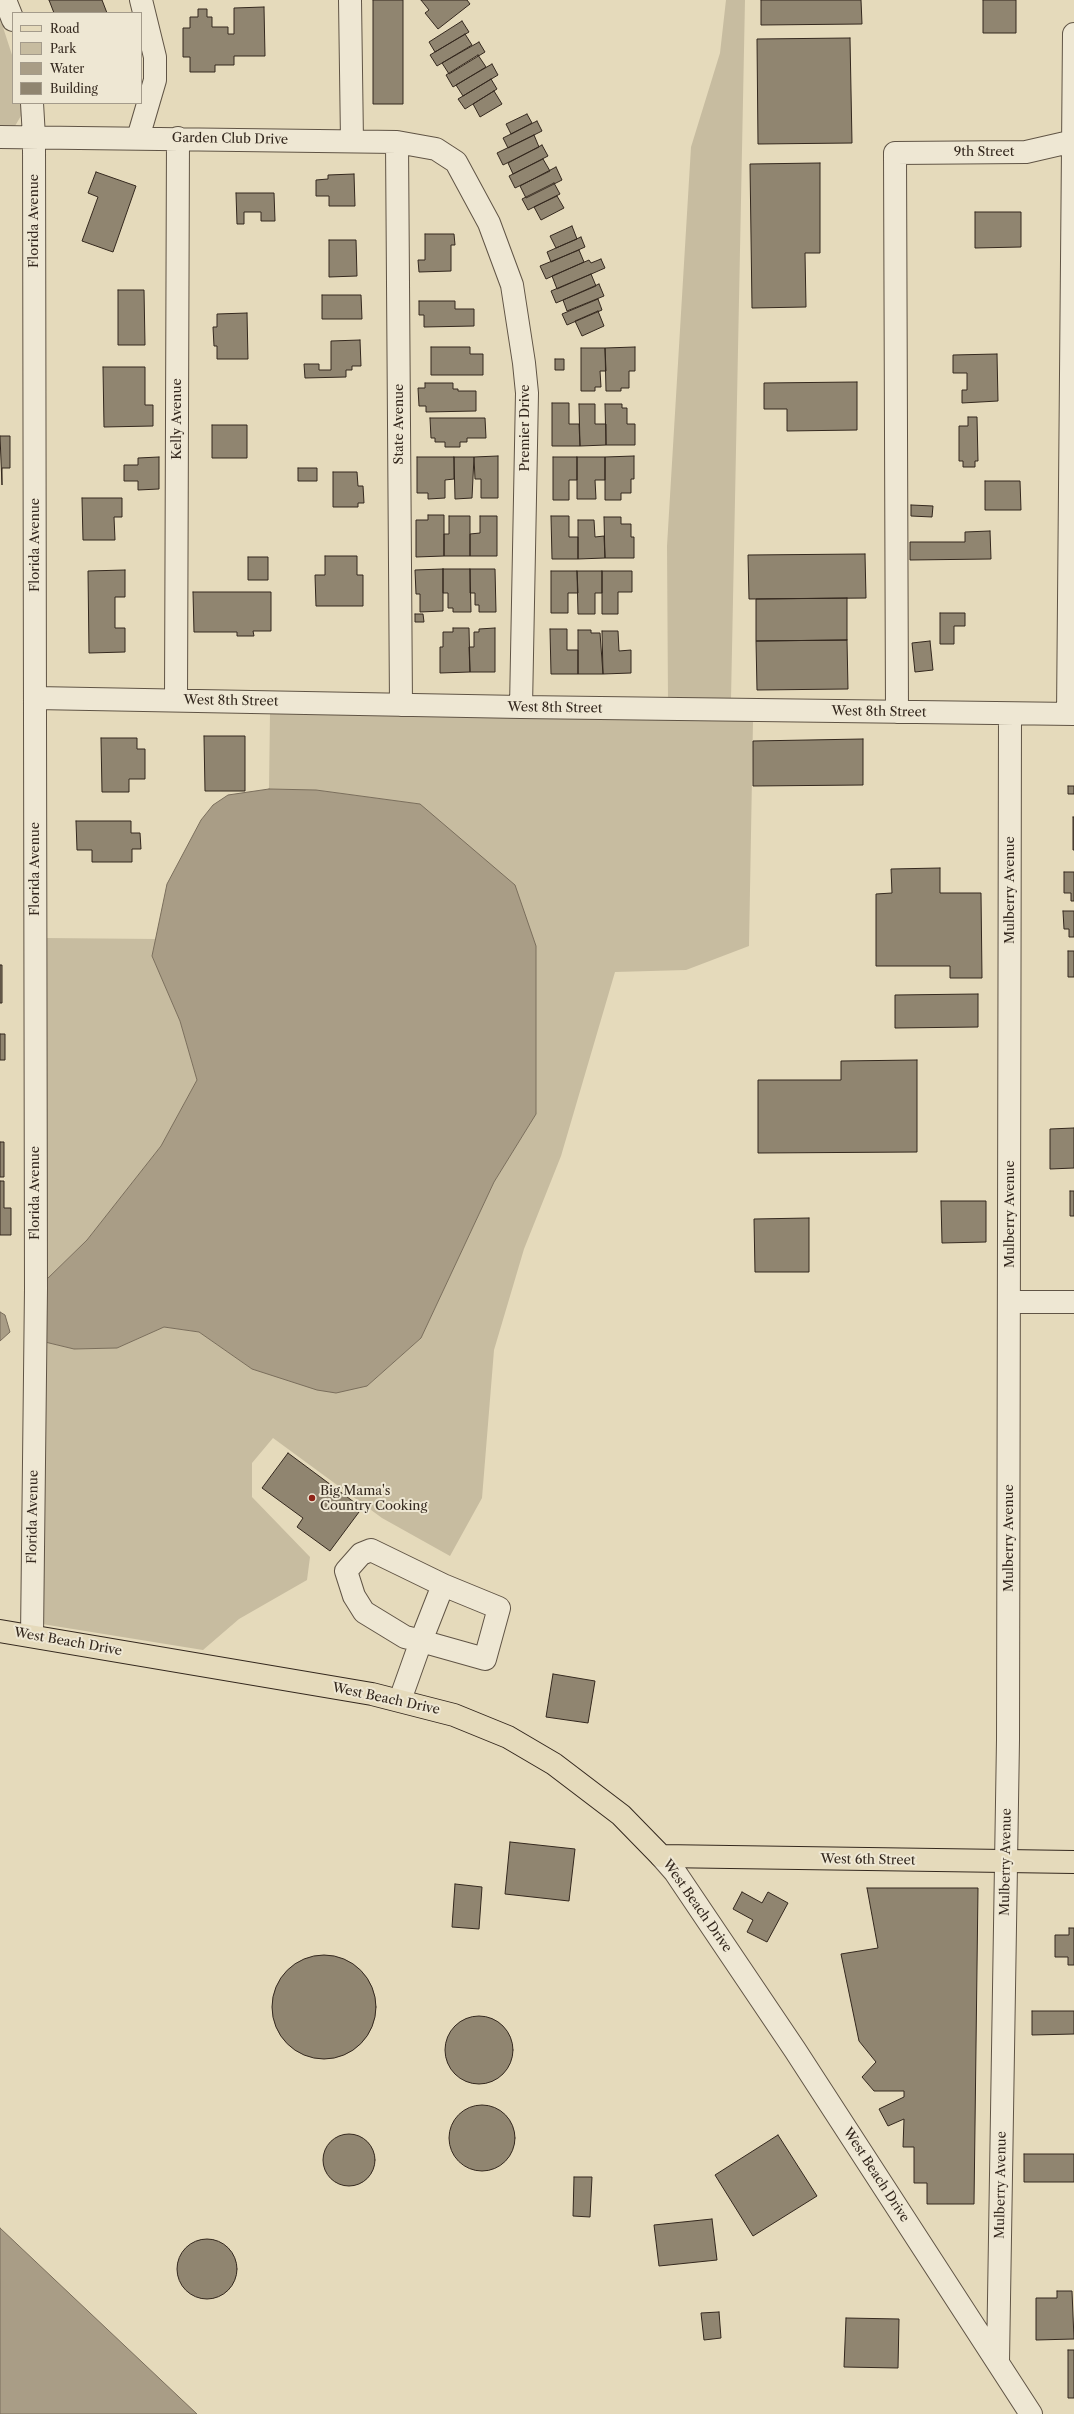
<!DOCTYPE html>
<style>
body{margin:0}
#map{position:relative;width:1074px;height:2414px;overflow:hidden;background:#e5dabb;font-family:"Libre Caslon Text",serif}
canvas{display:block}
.legend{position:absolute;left:12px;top:12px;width:130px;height:92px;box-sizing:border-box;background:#eee7d3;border:1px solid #a49b8b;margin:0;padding:5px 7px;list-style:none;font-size:12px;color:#34281e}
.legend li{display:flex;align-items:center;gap:8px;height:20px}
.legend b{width:20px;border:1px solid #a49b8b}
</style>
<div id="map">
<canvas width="1074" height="2414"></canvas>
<ul class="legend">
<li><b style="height:5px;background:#e5dabb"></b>Road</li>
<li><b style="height:11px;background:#c7bca0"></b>Park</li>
<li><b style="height:11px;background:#a99d86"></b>Water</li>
<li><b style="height:11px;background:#908570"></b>Building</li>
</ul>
</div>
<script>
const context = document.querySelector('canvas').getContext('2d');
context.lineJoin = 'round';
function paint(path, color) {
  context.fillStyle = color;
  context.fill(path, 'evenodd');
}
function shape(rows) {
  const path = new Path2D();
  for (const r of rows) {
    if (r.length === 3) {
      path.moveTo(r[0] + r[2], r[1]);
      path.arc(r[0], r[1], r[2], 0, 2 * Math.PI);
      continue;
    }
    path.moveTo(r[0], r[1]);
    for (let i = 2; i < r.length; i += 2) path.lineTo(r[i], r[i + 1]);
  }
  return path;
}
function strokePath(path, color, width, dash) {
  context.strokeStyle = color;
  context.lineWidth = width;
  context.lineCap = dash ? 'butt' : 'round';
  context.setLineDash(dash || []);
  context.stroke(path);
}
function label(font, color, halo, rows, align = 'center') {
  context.font = font + ' "Libre Caslon Text",serif';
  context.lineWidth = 4;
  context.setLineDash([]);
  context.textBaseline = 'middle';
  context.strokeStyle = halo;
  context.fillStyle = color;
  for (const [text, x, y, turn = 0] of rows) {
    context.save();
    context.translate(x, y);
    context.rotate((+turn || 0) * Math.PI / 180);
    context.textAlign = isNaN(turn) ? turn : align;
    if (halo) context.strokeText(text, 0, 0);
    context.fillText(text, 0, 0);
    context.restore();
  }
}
paint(shape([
 [726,0,745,0,731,699,668,700,667,546,691,147,720,53],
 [0,18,13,58,13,103,21,103,22,114,15,126,0,129],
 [270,714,753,721,749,946,686,970,615,972,561,1156,524,1249,494,1350,482,1498,450,1556,382,1518,273,1438,252,1463,252,1497,310,1557,307,1580,239,1619,203,1650,42,1624,45,1342,74,1349,117,1348,164,1327,199,1332,252,1369,367,1386,421,1338,494,1182,536,1114,420,804,316,790,269,789],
 [45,938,157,939,152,956,180,1021,197,1080,161,1146,87,1240,45,1281]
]), '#c7bca0');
const water = shape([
 [269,789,316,790,420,804,515,885,536,946,536,1114,494,1182,421,1338,367,1386,336,1393,317,1390,252,1369,199,1332,164,1327,117,1348,74,1349,45,1342,45,1281,87,1240,161,1146,197,1080,180,1021,152,956,167,884,201,820,213,805,228,795,269,789],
 [0,1312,5,1315,10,1332,0,1341,0,1312],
 [0,2228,197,2414,0,2414,0,2228]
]);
paint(water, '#a99d86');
strokePath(water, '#7a6e5c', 1);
const building = shape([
 [49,0,102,0,107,13,54,13,49,0],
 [373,0,403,0,403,104,373,104,373,0],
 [421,0,467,0,470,4,438,29,425,13,429,10,421,0],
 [761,0,861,0,862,24,761,25,761,0],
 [983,0,1016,0,1016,33,983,33,983,0],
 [264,7,265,56,234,56,234,65,215,65,215,72,190,72,190,57,183,57,183,28,190,28,190,17,198,17,198,9,207,9,207,17,212,17,212,27,228,27,228,34,234,34,234,8,264,7],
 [462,21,469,32,435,52,429,42,462,21],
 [465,34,472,45,437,66,430,55,465,34],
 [850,38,852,143,758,144,757,39,850,38],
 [479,42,485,52,449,74,442,63,479,42],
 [478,55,486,67,453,87,446,75,478,55],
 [492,64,498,75,463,96,456,85,492,64],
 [491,79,497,89,465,109,458,99,491,79],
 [494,91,502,104,480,117,473,104,494,91],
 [527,114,532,123,511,134,506,124,527,114],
 [537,121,542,131,508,148,503,138,537,121],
 [534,135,539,147,503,165,497,153,534,135],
 [542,145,548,156,513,174,508,163,542,145],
 [543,159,550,171,515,188,509,176,543,159],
 [820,163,820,253,805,253,806,307,752,308,750,164,820,163],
 [556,167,562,180,526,198,520,186,556,167],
 [96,172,136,186,113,252,82,241,98,197,88,193,96,172],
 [354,174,355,206,329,206,329,196,316,196,316,180,328,179,328,175,354,174],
 [554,183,560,194,528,210,522,199,554,183],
 [236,193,274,193,275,221,261,221,261,212,244,212,244,224,237,224,236,193],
 [557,196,564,208,541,220,534,207,557,196],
 [975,212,1021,212,1021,247,975,248,975,212],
 [572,226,577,239,556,248,550,236,572,226],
 [425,234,454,234,455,245,451,245,451,271,419,272,418,260,425,260,425,234],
 [581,237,585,247,551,262,547,252,581,237],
 [329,240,356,240,357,276,329,277,329,240],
 [579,250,584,262,546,279,540,266,579,250],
 [601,259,605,268,557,289,552,276,589,260,591,263,601,259],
 [591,274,596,286,556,303,551,291,591,274],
 [599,284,604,296,567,311,563,300,599,284],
 [118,290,144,290,145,345,118,345,118,290],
 [322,295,361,295,362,319,322,319,322,295],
 [598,299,602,310,567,325,562,314,598,299],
 [419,301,455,301,455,309,474,309,474,326,424,327,424,315,419,315,419,301],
 [598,311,604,326,582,336,575,321,598,311],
 [247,313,248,359,217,359,217,346,214,346,213,327,217,327,217,314,247,313],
 [360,340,361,366,352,366,352,370,346,370,346,377,305,378,304,364,319,364,319,370,331,370,331,341,360,340],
 [431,347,470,347,470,354,483,354,483,375,431,375,431,347],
 [635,347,635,371,629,371,629,388,621,388,621,391,606,391,605,348,635,347],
 [581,348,605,348,606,371,600,371,601,387,595,387,595,391,581,391,581,348],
 [997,354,998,401,962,403,962,390,967,390,967,373,953,373,953,355,997,354],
 [555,359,564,359,564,370,555,370,555,359],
 [103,367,145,367,145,405,153,405,153,426,104,427,103,367],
 [857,382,857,430,787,431,787,409,764,409,764,383,857,382],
 [425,383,453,383,453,389,458,389,458,391,476,391,476,411,426,412,426,406,419,406,418,388,425,388,425,383],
 [552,403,569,403,569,424,579,424,580,446,552,446,552,403],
 [579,404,595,404,595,424,606,424,606,445,580,446,579,404],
 [605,404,622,404,622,408,627,408,627,424,635,424,635,445,606,445,605,404],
 [968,417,977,417,978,461,975,461,975,467,963,467,963,461,959,461,959,426,968,426,968,417],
 [430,418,485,418,486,438,467,438,467,442,460,442,460,447,445,447,445,442,435,442,435,438,431,438,430,418],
 [212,425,247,425,247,458,212,458,212,425],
 [0,436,10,436,10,468,2,468,2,485,0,436],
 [498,456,498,498,481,498,481,479,475,479,474,457,498,456],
 [634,456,634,479,631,479,631,493,621,493,621,500,605,500,605,457,634,456],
 [159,457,159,489,138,490,138,481,124,481,124,465,138,465,138,458,159,457],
 [417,457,454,457,454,479,445,480,445,498,428,499,428,493,417,493,417,457],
 [454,457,474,457,472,498,455,499,454,457],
 [553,457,577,457,577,480,569,480,569,500,553,500,553,457],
 [577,457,605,457,605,480,595,480,596,499,577,499,577,457],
 [298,468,317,468,317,481,298,481,298,468],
 [333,472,357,472,358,486,363,486,364,503,358,503,358,507,333,507,333,472],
 [985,481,1020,481,1021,510,985,510,985,481],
 [82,498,122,498,122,517,114,517,115,540,83,540,82,498],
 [911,505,933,506,932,517,911,516,911,505],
 [428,515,444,515,444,556,416,557,416,520,428,520,428,515],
 [449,516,470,516,470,556,444,556,444,534,449,534,449,516],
 [480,516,497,516,497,556,470,556,470,534,480,533,480,516],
 [551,516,569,516,569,537,578,537,578,559,552,559,551,516],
 [604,517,621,517,621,524,631,524,631,537,634,537,634,558,605,558,604,517],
 [578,520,594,520,595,537,604,536,605,558,578,559,578,520],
 [990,531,991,559,910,560,910,542,965,542,965,532,990,531],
 [865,554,866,598,749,599,748,555,865,554],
 [325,556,357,556,357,575,363,575,363,606,316,606,315,575,325,575,325,556],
 [248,557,268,557,268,580,248,580,248,557],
 [443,569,470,569,471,612,453,612,453,608,448,608,448,593,443,593,443,569],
 [443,569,443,611,420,612,420,594,416,594,415,570,443,569],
 [470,569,495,569,496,612,479,612,479,605,475,605,475,593,470,593,470,569],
 [125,570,125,597,115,597,115,628,125,628,125,652,89,653,88,571,125,570],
 [551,571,577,571,578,593,568,593,568,613,551,613,551,571],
 [577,571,602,571,602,593,595,593,595,614,578,614,577,571],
 [602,571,632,571,632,592,618,592,618,614,602,614,602,571],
 [193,592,271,592,271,631,253,631,254,636,237,636,237,632,194,632,193,592],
 [847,598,847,640,756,641,756,599,847,598],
 [940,613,965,613,965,626,954,626,954,644,940,644,940,613],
 [415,614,423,614,424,622,415,622,415,614],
 [453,628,469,628,470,672,440,673,440,647,443,647,443,632,453,632,453,628],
 [495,628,495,672,470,672,469,647,474,647,474,632,479,632,479,629,495,628],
 [550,629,567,629,567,650,578,650,578,674,551,674,550,629],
 [578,630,591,630,591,633,600,633,603,674,578,674,578,630],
 [602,631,618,631,619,651,631,650,631,673,603,674,602,631],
 [847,640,848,689,757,690,756,641,847,640],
 [930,641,933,670,915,672,912,643,930,641],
 [204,736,245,736,245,791,205,791,204,736],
 [101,738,137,738,137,749,145,749,145,779,129,779,129,792,102,792,101,738],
 [863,739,863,785,753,786,753,741,863,739],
 [1068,786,1074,786,1074,794,1068,794,1068,786],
 [1073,817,1074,817,1074,850,1073,850,1073,817],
 [76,821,131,821,131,833,140,833,141,849,132,849,132,862,92,862,92,850,77,850,76,821],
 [940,868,940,893,981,893,982,978,950,978,950,966,876,966,876,894,892,893,891,869,940,868],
 [1064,872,1074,872,1074,901,1071,901,1071,893,1064,893,1064,872],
 [1063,911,1074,911,1074,937,1069,937,1069,929,1064,929,1063,911],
 [1068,951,1074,951,1074,977,1068,977,1068,951],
 [0,965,2,965,2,1003,0,1003,0,965],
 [978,994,978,1027,895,1028,895,995,978,994],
 [0,1034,5,1034,5,1060,0,1060,0,1034],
 [917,1060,917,1152,758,1153,758,1080,841,1080,841,1061,917,1060],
 [1074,1128,1074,1168,1050,1169,1050,1129,1074,1128],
 [0,1142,4,1142,4,1177,0,1177,0,1142],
 [0,1181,4,1181,4,1208,11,1208,11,1235,0,1235,0,1181],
 [1070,1191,1074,1191,1074,1216,1070,1216,1070,1191],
 [941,1201,986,1201,986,1242,942,1243,941,1201],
 [809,1218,809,1272,755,1272,754,1219,809,1218],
 [288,1453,362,1508,330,1551,297,1527,303,1518,262,1488,288,1453],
 [553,1674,595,1681,588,1723,546,1717,553,1674],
 [510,1842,575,1849,569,1901,505,1894,510,1842],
 [455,1884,482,1887,479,1929,452,1927,455,1884],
 [867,1888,978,1888,974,2204,927,2204,927,2183,914,2183,914,2147,903,2147,904,2119,888,2126,879,2109,904,2097,904,2091,874,2091,862,2077,876,2062,859,2041,841,1954,878,1948,867,1888],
 [742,1892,762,1903,768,1892,788,1903,767,1942,747,1932,753,1920,733,1909,742,1892],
 [1069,1928,1074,1928,1074,1965,1068,1965,1068,1957,1055,1957,1055,1935,1069,1935,1069,1928],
 [324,2007,52],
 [1032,2011,1074,2011,1074,2034,1032,2035,1032,2011],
 [479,2050,34],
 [482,2138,33],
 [349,2160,26],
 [778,2135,817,2196,753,2236,715,2175,778,2135],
 [1024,2154,1074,2154,1074,2182,1024,2182,1024,2154],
 [574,2177,592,2177,590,2217,573,2216,574,2177],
 [712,2219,717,2260,659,2266,654,2225,712,2219],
 [207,2269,30],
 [1057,2291,1072,2291,1074,2339,1036,2340,1036,2298,1057,2298,1057,2291],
 [719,2312,721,2338,704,2340,701,2313,719,2312],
 [846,2318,899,2319,898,2368,844,2367,846,2318],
 [1068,2350,1074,2350,1074,2398,1068,2398,1068,2350]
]);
paint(building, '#908570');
strokePath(building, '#34281e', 1);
const minor = shape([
 [5,0,13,20],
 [350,0,352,141],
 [0,137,397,142,436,149,456,162,489,223,512,285,524,363,527,393,521,707],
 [138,138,155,80,155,57,141,0],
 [397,142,401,705],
 [36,698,521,707,1074,714],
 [176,700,178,138],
 [897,712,895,153,1026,152,1074,141],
 [1068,714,1074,34],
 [1010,1302,1074,1302],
 [32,1636,36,1288,34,137,32,103],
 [400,1700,421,1641,443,1585,499,1608,485,1659,421,1641,405,1637,364,1612,354,1596,346,1571,361,1554,371,1550,443,1585],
 [661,1856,675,1872,795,2050,1031,2414],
 [998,2361,1008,1740,1010,714]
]);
const major = shape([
 [0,1631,372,1694,454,1715,508,1737,554,1764,621,1815,661,1856,1074,1862]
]);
strokePath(minor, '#605445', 24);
strokePath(major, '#34281e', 24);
strokePath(minor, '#eee7d3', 22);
strokePath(major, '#e5dabb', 22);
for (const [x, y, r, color] of [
 [312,1498,4,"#8f2418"]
]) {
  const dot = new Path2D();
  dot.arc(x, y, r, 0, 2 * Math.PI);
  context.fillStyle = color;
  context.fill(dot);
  strokePath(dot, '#eee7d3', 1.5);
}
label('13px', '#34281e', '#eee7d3', [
 ["Garden Club Drive",230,139,1],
 ["9th Street",984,152],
 ["Florida Avenue",34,221,-90],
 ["Kelly Avenue",177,419,-90],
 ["State Avenue",399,424,-90],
 ["Premier Drive",525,428,-90],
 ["Florida Avenue",35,545,-90],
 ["West 8th Street",231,701,1],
 ["West 8th Street",555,708,1],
 ["West 8th Street",879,712,1],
 ["Florida Avenue",35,869,-90],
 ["Mulberry Avenue",1010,890,-90],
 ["Florida Avenue",35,1193,-90],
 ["Mulberry Avenue",1010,1214,-90],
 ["Florida Avenue",33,1517,-89],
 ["Mulberry Avenue",1009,1538,-90],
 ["West Beach Drive",68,1642,10],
 ["West Beach Drive",386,1699,12],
 ["West 6th Street",868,1860,1],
 ["Mulberry Avenue",1006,1862,-89],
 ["West Beach Drive",697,1906,55],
 ["West Beach Drive",876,2175,57],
 ["Mulberry Avenue",1001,2185,-89]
]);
label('13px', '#34281e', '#eee7d3', [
 ["Big Mama's",320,1491],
 ["Country Cooking",320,1506]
], 'left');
</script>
